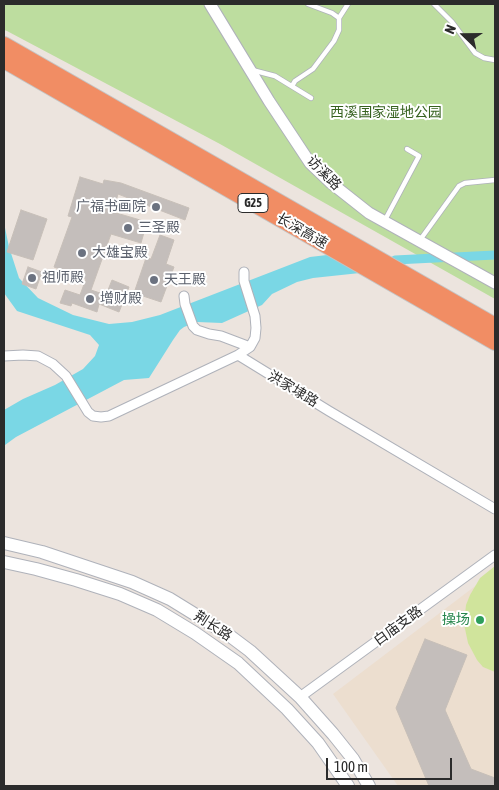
<!DOCTYPE html>
<meta charset="utf-8">
<style>
body{margin:0}
#map{position:relative;width:499px;height:790px;overflow:hidden;background:#ece4de;font-family:"Asap Condensed",sans-serif}
canvas{display:block}
.frame{position:absolute;inset:0;border:5px solid #2b2b2b;pointer-events:none}
.north{position:absolute;left:439px;top:10px;width:50px;height:50px;-webkit-text-stroke:4px #fff;paint-order:stroke;rotate:292deg;font-size:14px;font-weight:700;line-height:20px;text-align:center;color:#2b2b2b}
.north::after{content:'';display:block;margin:auto;width:18px;height:22px;background:#2b2b2b;clip-path:polygon(50% 0,100% 100%,50% 72%,0 100%)}
.scale{position:absolute;left:326px;top:758px;width:126px;height:22px;box-sizing:border-box;border:2px solid #2b2b2b;border-top:0;padding-left:6px;font-size:15px;line-height:18px;white-space:nowrap;color:#2b2b2b;-webkit-text-stroke:4px #fff;paint-order:stroke}
</style>
<div id="map">
<canvas width="499" height="790"></canvas>
<div class="frame"></div>
<div class="north">N</div>
<div class="scale">100 m</div>
</div>
<script>
const context = document.querySelector('canvas').getContext('2d');
context.lineJoin = 'round';
function paint(path, color) {
  context.fillStyle = color;
  context.fill(path, 'evenodd');
}
function shape(rows) {
  const path = new Path2D();
  for (const r of rows) {
    path.moveTo(r[0], r[1]);
    for (let i = 2; i < r.length; i += 2) path.lineTo(r[i], r[i + 1]);
  }
  return path;
}
function strokePath(path, color, width, dash) {
  context.strokeStyle = color;
  context.lineWidth = width;
  context.lineCap = dash ? 'butt' : 'round';
  context.setLineDash(dash || []);
  context.stroke(path);
}
function label(font, color, halo, rows, align = 'center') {
  context.font = font + ' "Asap Condensed","Noto Sans SC",sans-serif';
  context.lineWidth = 4;
  context.setLineDash([]);
  context.textBaseline = 'middle';
  context.strokeStyle = halo;
  context.fillStyle = color;
  for (const [text, x, y, turn = 0] of rows) {
    context.save();
    context.translate(x, y);
    context.rotate((+turn || 0) * Math.PI / 180);
    context.textAlign = isNaN(turn) ? turn : align;
    if (halo) context.strokeText(text, 0, 0);
    context.fillText(text, 0, 0);
    context.restore();
  }
}
paint(shape([
 [495,571,495,786,398,786,333,694]
]), '#ecdecf');
paint(shape([
 [4,4,495,4,495,299,220,144,7,31,4,30]
]), '#bddd9f');
paint(shape([
 [495,566,495,672,483,667,477,660,468,643,464,624,466,605,470,595,480,578]
]), '#d0e49c');
paint(shape([
 [4,223,9,247,19,278,38,298,73,315,109,324,132,322,160,315,310,257,327,255,360,273,313,278,297,282,272,294,262,305,222,323,197,322,184,327,180,330,173,340,149,378,124,380,16,437,5,445,4,449,4,410,23,399,55,385,83,369,95,356,99,345,90,335,17,311,4,293]
]), '#7ad7e5');
strokePath(shape([
 [395,260,495,255]
]), '#7ad7e5', 9);
const building = shape([
 [80,177,103,184,104,180,121,183,189,208,185,220,118,194,113,212,147,222,141,243,111,234,91,290,106,295,112,280,129,287,119,312,99,304,97,312,72,303,71,306,60,303,65,290,80,295,86,279,54,267,72,217,68,216,80,177],
 [21,210,47,219,33,260,7,252,21,210],
 [160,235,174,240,166,264,174,267,161,302,134,293,146,258,151,259,160,235],
 [28,267,42,272,36,289,22,284,28,267],
 [425,639,467,655,445,710,471,769,495,778,495,786,429,786,396,708,425,639]
]);
paint(building, '#c4bebb');
strokePath(building, '#c7bfb8', 1);
const service = shape([
 [434,4,452,22,475,53,484,58,495,60],
 [339,18,348,4],
 [252,70,275,76,311,98],
 [292,86,295,81,313,69,334,41,339,30,339,18,332,13,308,4],
 [385,220,419,156,407,149],
 [420,240,459,186,465,183,495,180]
]);
const minor = shape([
 [184,296,185,304,193,326,197,330,209,334,221,336,250,347],
 [238,355,329,411,495,509],
 [4,356,23,355,38,356,53,364,66,376,88,412,93,416,101,417,109,416,238,355,250,347,255,338,256,328,255,316,244,281,244,272],
 [300,697,495,555]
]);
const tertiary = shape([
 [210,4,269,101,310,163,331,183,369,213,495,283]
]);
const secondary = shape([
 [4,543,42,552,132,582,170,599,230,636,250,651,300,697,333,734,353,759,369,786],
 [4,562,36,569,76,580,120,594,157,610,195,633,238,663,287,709,318,743,348,786]
]);
const motorway = shape([
 [4,45,495,326],
 [4,60,495,342]
]);
strokePath(service, '#afb2ba', 6);
strokePath(minor, '#afb2ba', 11);
strokePath(tertiary, '#afb2ba', 13);
strokePath(secondary, '#afb2ba', 14);
strokePath(motorway, '#c4c4c4', 18);
strokePath(service, '#fff', 4.5);
strokePath(minor, '#fff', 9);
strokePath(tertiary, '#fff', 11);
strokePath(secondary, '#fff', 12);
strokePath(motorway, '#f18d64', 16);
for (const [x, y, r, color] of [
 [156,207,5,"#6b7280"],
 [128,228,5,"#6b7280"],
 [82,253,5,"#6b7280"],
 [32,278,5,"#6b7280"],
 [154,280,5,"#6b7280"],
 [90,299,5,"#6b7280"],
 [480,620,5,"#2e9e5b"]
]) {
  const dot = new Path2D();
  dot.arc(x, y, r, 0, 2 * Math.PI);
  context.fillStyle = color;
  context.fill(dot);
  strokePath(dot, '#fff', 2);
}
for (const [x, y, w] of [
 [253,203,30]
]) {
  const box = new Path2D();
  box.roundRect(x - w / 2, y - 9.5, w, 19, 4);
  context.fillStyle = '#fff';
  context.fill(box);
  strokePath(box, '#2b2b2b', 1);
}
label('bold 12px', '#2b2b2b', null, [
 ["G25",253,203]
]);
label('14px', '#376220', '#fff', [
 ["西溪国家湿地公园",386,113]
]);
label('14px', '#2b2b2b', '#fff', [
 ["访溪路",324,173,45],
 ["长深高速",302,231,30],
 ["洪家埭路",293,389,31],
 ["荆长路",213,626,33],
 ["白庙支路",398,626,-36]
]);
label('14px', '#5b616d', '#fff', [
 ["广福书画院",146,207,"right"],
 ["三圣殿",138,228],
 ["大雄宝殿",92,253],
 ["祖师殿",42,278],
 ["天王殿",164,280],
 ["增财殿",100,299]
], 'left');
label('14px', '#27864d', '#fff', [
 ["操场",470,620]
], 'right');
</script>
